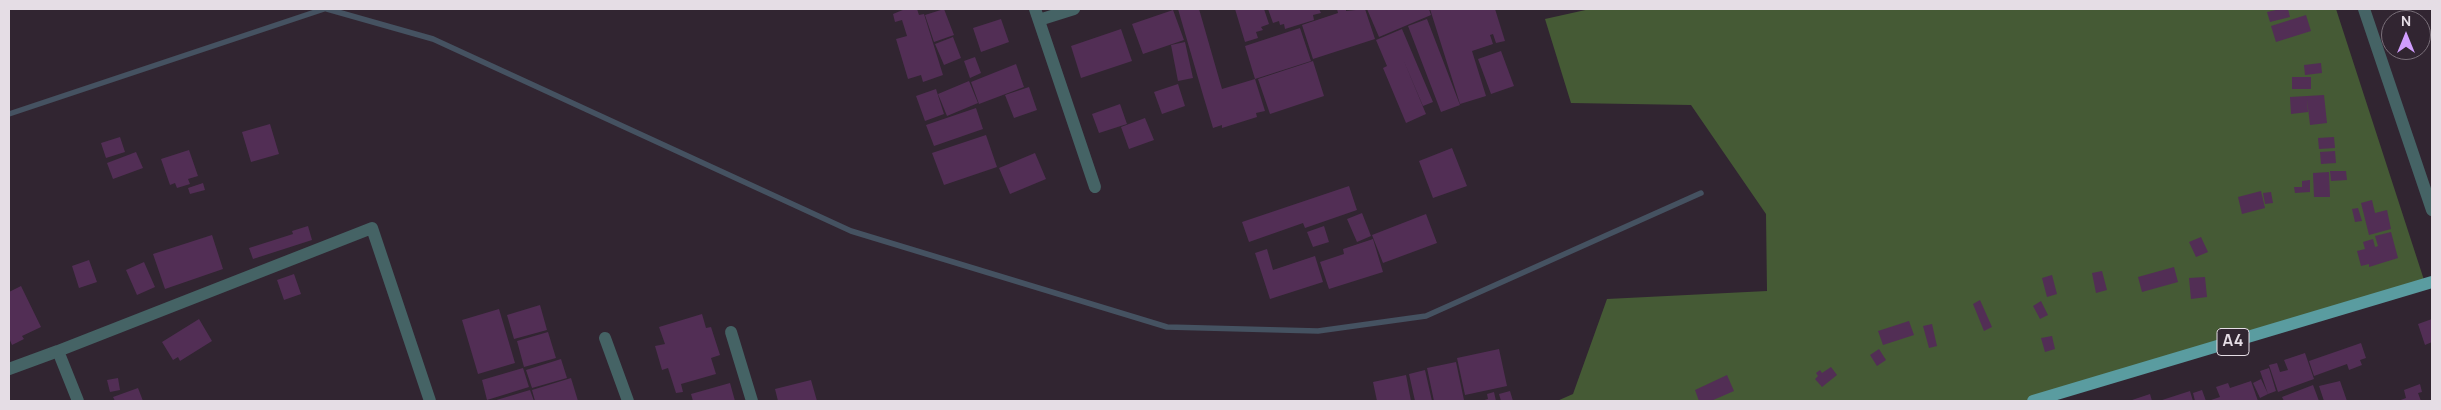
<!DOCTYPE html>
<style>
body{margin:0}
#map{position:relative;width:2441px;height:410px;overflow:hidden;background:#312531;font-family:Manrope,sans-serif}
canvas{display:block}
.frame{position:absolute;inset:0;border:10px solid #e5dde5;pointer-events:none}
.north{position:absolute;left:2381px;top:10px;width:50px;height:50px;box-sizing:border-box;background:#312531;border:1px solid #796f79;border-radius:50%;rotate:0deg;font-size:14px;font-weight:700;line-height:20px;text-align:center;color:#e5dde5}
.north::after{content:'';display:block;margin:auto;width:18px;height:22px;background:#d19dfe;clip-path:polygon(50% 0,100% 100%,50% 72%,0 100%)}
</style>
<div id="map">
<canvas width="2441" height="410"></canvas>
<div class="frame"></div>
<div class="north">N</div>
</div>
<script>
const context = document.querySelector('canvas').getContext('2d');
context.lineJoin = 'round';
function paint(path, color) {
  context.fillStyle = color;
  context.fill(path, 'evenodd');
}
function shape(rows) {
  const path = new Path2D();
  for (const r of rows) {
    path.moveTo(r[0], r[1]);
    for (let i = 2; i < r.length; i += 2) path.lineTo(r[i], r[i + 1]);
  }
  return path;
}
function strokePath(path, color, width, dash) {
  context.strokeStyle = color;
  context.lineWidth = width;
  context.lineCap = dash ? 'butt' : 'round';
  context.setLineDash(dash || []);
  context.stroke(path);
}
function label(font, color, halo, rows, align = 'center') {
  context.font = font + ' Manrope,sans-serif';
  context.lineWidth = 4.5;
  context.setLineDash([]);
  context.textBaseline = 'middle';
  context.strokeStyle = halo;
  context.fillStyle = color;
  for (const [text, x, y, turn = 0] of rows) {
    context.save();
    context.translate(x, y);
    context.rotate((+turn || 0) * Math.PI / 180);
    context.textAlign = isNaN(turn) ? turn : align;
    if (halo) context.strokeText(text, 0, 0);
    context.fillText(text, 0, 0);
    context.restore();
  }
}
paint(shape([
 [1590,9,2336,9,2424,280,2026,401,1557,401,1573,394,1607,299,1767,291,1766,214,1691,105,1571,103,1545,19]
]), '#455a35');
strokePath(shape([
 [327,9,433,39,851,231,1167,327,1318,331,1426,316,1701,193],
 [9,114,324,9]
]), '#455261', 5.5);
paint(shape([
 [905,9,917,9,919,15,924,14,943,75,923,82,921,75,908,79,896,39,907,36,902,20,895,22,893,14],
 [944,9,954,35,934,42,925,15],
 [1178,9,1199,9,1222,89,1255,79,1265,111,1256,113,1257,117,1222,128,1222,125,1213,128,1203,95,1210,93,1203,95],
 [1235,9,1264,9,1269,24,1261,27,1263,30,1256,32,1258,38,1245,42],
 [1268,9,1319,9,1321,13,1313,15,1314,20,1285,29,1284,24,1280,25,1279,21,1273,23],
 [1337,9,1346,9,1346,11,1365,9,1375,39,1313,59,1302,25,1338,13],
 [1367,9,1429,9,1431,15,1379,37],
 [1430,9,1495,9,1505,41,1496,43,1493,34,1490,35,1493,44,1472,51,1486,96,1460,104],
 [2281,9,2288,9,2290,17,2270,22,2267,12],
 [1173,10,1184,40,1143,54,1132,24],
 [2306,15,2311,31,2276,42,2271,26],
 [1001,19,1009,42,981,52,973,28],
 [1427,19,1460,105,1441,112,1408,26],
 [1300,28,1311,61,1255,79,1245,46],
 [1121,29,1132,61,1081,78,1071,46],
 [1402,29,1433,102,1423,106,1403,59,1426,114,1406,123,1383,68,1387,66,1376,40],
 [953,37,961,58,944,65,935,44],
 [1185,42,1193,78,1178,81,1171,45],
 [1501,51,1514,86,1491,94,1478,59],
 [975,57,981,73,970,78,964,61],
 [1313,61,1324,96,1270,114,1258,79],
 [2321,63,2322,73,2305,75,2304,65],
 [1016,64,1024,87,979,104,971,82],
 [2292,77,2311,77,2311,89,2292,89],
 [969,81,978,103,947,116,938,94],
 [1178,84,1185,106,1162,114,1154,92],
 [1029,87,1037,110,1014,118,1005,95],
 [936,89,944,114,925,121,916,96],
 [2324,95,2327,123,2310,125,2307,99,2308,112,2291,114,2290,97],
 [1120,104,1127,124,1099,133,1092,114],
 [976,108,983,129,934,146,926,125],
 [1145,118,1154,140,1129,149,1121,127],
 [270,124,279,154,251,162,242,132],
 [986,135,997,167,944,185,932,153],
 [120,137,125,152,106,158,101,143],
 [2334,137,2335,148,2319,149,2318,138],
 [1452,148,1467,186,1433,198,1419,161],
 [189,150,198,176,188,179,190,184,177,188,175,183,170,185,161,159],
 [2335,151,2336,163,2321,164,2320,152],
 [136,152,143,168,113,179,107,163],
 [1035,153,1046,179,1010,194,999,168],
 [2330,171,2346,171,2347,180,2331,181],
 [2329,172,2330,197,2314,197,2313,173],
 [2310,180,2310,192,2295,193,2294,187,2302,187,2302,181],
 [203,183,205,190,190,194,188,188],
 [1349,186,1357,210,1305,228,1303,223,1249,242,1242,222],
 [2261,191,2265,208,2242,214,2238,197],
 [2271,192,2273,203,2265,204,2263,193],
 [2372,200,2375,213,2387,210,2391,229,2369,235,2361,203],
 [2358,208,2362,221,2355,222,2352,209],
 [1362,213,1371,236,1357,242,1347,219],
 [1426,214,1437,243,1383,263,1372,235],
 [308,226,312,240,253,259,249,248,293,234,292,231],
 [1324,226,1329,242,1313,247,1307,232],
 [2391,232,2398,258,2369,267,2369,264,2361,266,2357,251,2365,249,2363,242,2373,239,2375,247,2378,246,2375,236],
 [212,235,223,269,165,289,153,254],
 [2201,237,2208,252,2196,257,2189,242],
 [1373,239,1383,272,1329,289,1320,262,1344,254,1343,249],
 [1267,249,1273,270,1315,256,1323,282,1270,299,1255,253],
 [89,260,97,282,79,288,72,266],
 [144,262,155,287,137,295,126,270],
 [2174,267,2178,282,2142,292,2138,277],
 [2102,271,2107,290,2096,293,2092,273],
 [294,274,301,294,284,300,277,280],
 [2052,275,2057,294,2047,297,2042,278],
 [2205,277,2207,297,2191,299,2189,278],
 [21,286,41,327,22,336,24,339,12,345,9,338,9,292],
 [1980,300,1992,327,1984,331,1973,304],
 [2041,301,2048,315,2040,319,2033,306],
 [540,305,547,330,514,339,507,315],
 [499,309,515,363,478,374,462,320],
 [702,314,706,328,711,327,720,355,711,358,716,374,681,384,683,392,676,393,668,368,662,370,655,346,665,344,659,327],
 [199,319,212,341,180,361,178,357,173,360,162,342],
 [2432,319,2432,342,2425,345,2418,324],
 [1909,321,1914,335,1883,345,1878,331],
 [1932,324,1937,346,1929,348,1923,326],
 [548,332,556,358,524,367,517,341],
 [2052,336,2055,349,2045,352,2041,338],
 [2361,343,2366,358,2360,360,2362,365,2349,370,2347,364,2314,376,2309,361],
 [1499,349,1507,386,1465,395,1457,358],
 [1879,349,1886,360,1877,366,1870,355],
 [2305,353,2314,379,2278,392,2269,365,2277,363,2280,372,2288,370,2284,360],
 [561,359,567,378,532,388,526,370],
 [1456,362,1464,400,1434,401,1427,368],
 [1831,367,1837,375,1822,387,1815,379,1818,376,1816,373,1820,370,1822,373],
 [523,368,529,387,487,400,482,380],
 [2269,368,2276,391,2268,394,2260,371],
 [1425,370,1432,401,1415,401,1409,374],
 [1406,375,1411,401,1377,401,1373,382],
 [1727,375,1734,391,1711,401,1699,401,1695,390],
 [118,378,120,390,110,392,107,380],
 [571,378,578,401,535,401,532,390],
 [2261,379,2268,394,2260,398,2253,383],
 [811,380,817,401,778,401,775,389],
 [2251,381,2258,401,2208,401,2220,397,2216,387,2228,383,2230,388],
 [2340,381,2347,401,2324,401,2319,386],
 [730,383,735,401,693,401,691,394],
 [2420,384,2422,392,2418,393,2421,401,2398,401,2406,398,2404,390],
 [2313,385,2319,401,2284,401,2282,397],
 [138,388,143,401,115,401,113,397],
 [530,390,534,401,493,401],
 [2202,390,2206,401,2195,401,2193,393],
 [1510,391,1513,401,1501,401,1499,394],
 [2190,391,2193,401,2159,401],
 [1494,392,1496,401,1481,401,1488,399,1487,394],
 [2150,394,2152,401,2129,401]
]), '#522e55');
strokePath(shape([
 [1035,9,1095,187],
 [2364,9,2432,210],
 [1039,20,1074,9],
 [731,332,752,401],
 [605,338,628,401],
 [58,351,372,228,430,401],
 [9,369,58,351,78,401]
]), '#456365', 12);
strokePath(shape([
 [2033,401,2432,282]
]), '#5a9ca0', 12);
for (const [x, y, w] of [
 [2233,342,32]
]) {
  const box = new Path2D();
  box.roundRect(x - w / 2, y - 13.5, w, 27, 4);
  context.fillStyle = '#312531';
  context.fill(box);
  strokePath(box, '#e5dde5', 1);
}
label('bold 16px', '#e5dde5', null, [
 ["A4",2233,342]
]);
</script>
